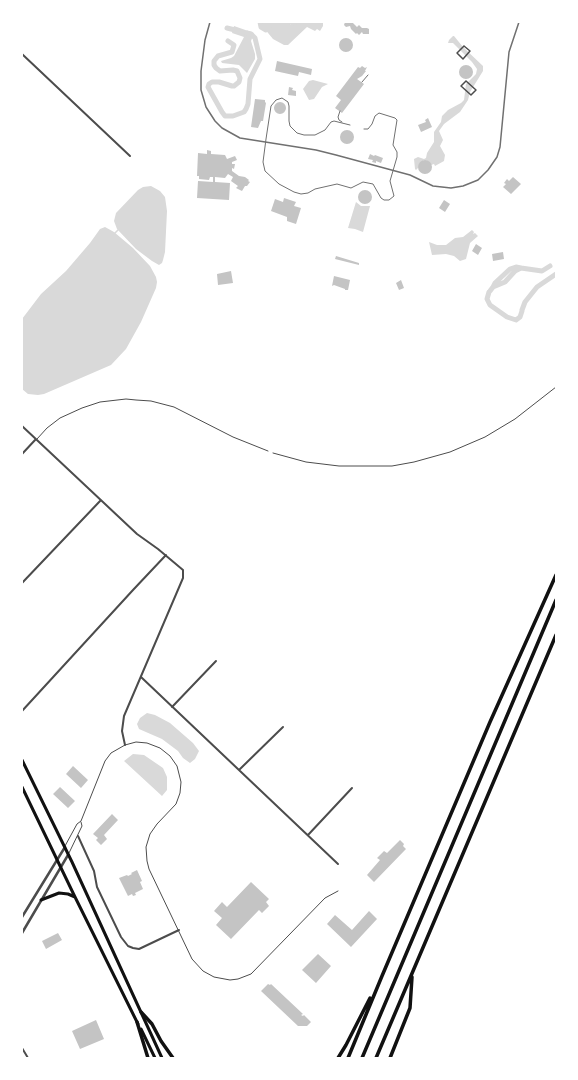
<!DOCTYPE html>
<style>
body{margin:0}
#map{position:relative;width:578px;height:1080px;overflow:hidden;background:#fff;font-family:"Playfair Display",serif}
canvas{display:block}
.frame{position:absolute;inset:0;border:23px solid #fff;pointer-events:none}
</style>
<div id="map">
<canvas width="578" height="1080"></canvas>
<div class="frame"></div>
</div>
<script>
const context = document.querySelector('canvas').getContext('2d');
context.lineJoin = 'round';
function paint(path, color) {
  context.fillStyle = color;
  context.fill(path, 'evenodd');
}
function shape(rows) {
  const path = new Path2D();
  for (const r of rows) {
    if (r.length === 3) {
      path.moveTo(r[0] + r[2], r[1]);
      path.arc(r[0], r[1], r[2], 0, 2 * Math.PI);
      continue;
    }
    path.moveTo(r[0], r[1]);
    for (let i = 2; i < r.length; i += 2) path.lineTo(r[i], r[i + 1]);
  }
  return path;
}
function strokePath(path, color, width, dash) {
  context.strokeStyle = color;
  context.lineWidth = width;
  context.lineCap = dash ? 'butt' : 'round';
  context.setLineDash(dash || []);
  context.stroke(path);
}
paint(shape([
 [259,22,288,22,291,25,298,23,310,23,312,22,323,23,323,26,320,31,317,29,315,31,307,27,288,45,284,45,273,39],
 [234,26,254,33,251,41,255,54,255,59,247,73,239,65,222,63,221,61,231,58,234,56,244,37,232,33],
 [453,36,454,36,463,47,483,66,483,71,470,92,468,100,460,112,444,124,439,131,443,140,440,146,445,155,444,161,435,166,434,164,431,165,428,161,424,160,420,163,418,168,416,170,415,169,414,159,418,157,424,159,426,158,427,153,434,142,434,132,441,122,442,116,448,110,461,103,464,100,466,84,476,74,477,69,472,62,453,43,448,43,449,40],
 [313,80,328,84,322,87,314,99,309,100,303,89,309,81],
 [151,186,160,191,165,197,167,211,165,252,163,260,162,263,159,265,152,261,136,249,117,229,114,221,116,213,138,190,143,187],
 [356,202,361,206,370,206,363,232,355,229,348,228],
 [105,227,114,232,133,248,150,266,156,277,157,282,156,288,141,322,126,349,111,365,44,394,38,395,28,394,22,389,22,319,41,294,66,271,90,243,100,229],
 [472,230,474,232,473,234,475,233,478,236,470,243,466,259,460,261,454,256,446,254,432,255,429,242,437,245,446,245,455,238,463,237],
 [147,713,155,715,170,723,193,743,199,751,195,759,190,763,183,758,178,751,162,739,139,729,137,724,140,718],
 [133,754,144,755,163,768,167,777,167,790,162,796,124,761]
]), '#d9d9d9');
strokePath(shape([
 [115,233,118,230]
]), '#d9d9d9', 1.5);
strokePath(shape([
 [260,22,261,27,266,30,270,26,270,22],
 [290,22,294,23,297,22],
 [227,28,239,31],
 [228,41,234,45,232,52,218,56,214,61,214,65,216,68,220,71,233,70,237,71,240,78,239,82,234,86,232,86,219,82,212,82,209,84,208,87,222,112,225,116,233,116,244,112,246,109,248,104,250,79,260,59,255,38,251,34,247,33],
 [493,287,495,283,510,269,516,267,521,268],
 [490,291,493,287,505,282,515,271,521,268,542,271,550,266],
 [489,292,487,299,490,305,507,317,516,320,520,317,522,311],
 [522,310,525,302,537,287,556,274]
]), '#d9d9d9', 5);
paint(shape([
 [345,22,352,22,357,27,359,25,362,28,367,28,369,29,369,34,363,34,362,32,359,35,357,33,356,34,351,29,350,26,346,27,344,25],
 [346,45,7],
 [277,61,312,69,311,75,299,72,298,76,275,71],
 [466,72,7],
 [362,66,365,68,367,67,365,71,366,71,362,76,357,79,364,84,342,113,335,108,341,100,336,96,358,67,360,68],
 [289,87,293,88,292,90,296,91,296,96,288,95],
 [255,99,265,100,265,102,266,103,263,121,261,121,258,128,251,127],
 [280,108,6],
 [428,118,432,127,421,132,418,125,426,122,425,120],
 [347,137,7],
 [207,150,211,151,211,154,225,155,227,159,235,156,237,160,232,162,232,164,235,164,234,169,232,168,232,171,239,176,245,177,249,180,248,181,250,182,247,186,245,186,242,191,236,188,238,186,231,181,233,177,228,174,225,178,215,177,215,182,230,183,229,200,197,198,198,181,213,182,213,177,210,177,209,180,199,179,199,176,197,176,198,153,207,154],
 [370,154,374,156,375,155,383,158,381,163,376,161,376,163,372,162,373,160,368,159],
 [425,167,7],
 [513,177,521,184,511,194,503,187,506,184,504,183,507,179,509,181],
 [365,197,7],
 [284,198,296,202,294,206,301,208,296,224,287,221,287,217,271,211,275,199,283,202],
 [444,200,450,204,445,212,439,208],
 [476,244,482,248,478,255,472,251],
 [503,252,504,259,493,261,492,254],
 [336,256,359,263,359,265,335,259],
 [231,271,233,283,218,285,217,274],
 [334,276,350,280,348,290,345,290,345,289,334,285,332,286],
 [401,280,404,288,399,290,396,283],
 [73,766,88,780,81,788,66,774],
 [60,787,75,801,68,808,53,794],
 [112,814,118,820,104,835,107,839,101,845,96,840,98,838,93,834],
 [400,840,404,844,403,846,406,849,374,882,367,875,380,860,377,858,384,851,387,853],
 [137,870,142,881,140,882,143,889,135,893,136,895,133,896,132,894,128,896,119,878,127,875,128,876,132,874,131,873],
 [251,882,269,899,266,902,269,906,262,913,259,910,231,939,216,925,222,918,214,911,222,902,227,907],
 [369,911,377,919,351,947,327,924,335,915,352,930],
 [58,933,62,940,46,949,42,941],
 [318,954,331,966,316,983,302,970],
 [268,984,270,985,271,984,303,1014,301,1015,303,1016,304,1015,311,1022,307,1026,298,1026,261,991],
 [96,1020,104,1039,80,1049,72,1031]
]), '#c4c4c4');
strokePath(shape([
 [37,439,47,428,60,418,82,408,100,402,126,399,136,400,151,401,174,407,233,437,268,451],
 [273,453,306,462,339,466,392,466,414,462,450,452,485,437,515,419,556,387],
 [65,846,77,824,81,821,105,761,111,753,125,745,136,742,147,743,160,748,170,756,177,766,181,782,180,793,176,804,157,824,150,834,146,847,147,861,149,869,192,959,203,971,214,977,230,980,238,979,251,974,325,898,338,891],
 [69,853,82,826,81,822]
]), '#4c4c4c', 1);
strokePath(shape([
 [464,46,470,51,463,59,457,53,464,46],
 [466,81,476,90,471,95,461,86,466,81]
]), '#4c4c4c', 1.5);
strokePath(shape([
 [22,54,130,156],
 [22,426,137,534,158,549,183,570,183,578,124,716,122,731,125,745],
 [22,454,36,439],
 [22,583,101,500],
 [141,677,338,864],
 [172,707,216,661],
 [22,711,133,590,166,555],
 [239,770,283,727],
 [308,835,352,788],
 [78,836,94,871,97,887,121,937,128,946,133,948,139,949,179,930],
 [22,1048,28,1058]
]), '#4c4c4c', 2);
strokePath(shape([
 [22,917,65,847],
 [22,933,68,855]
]), '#4c4c4c', 2.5);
strokePath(shape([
 [22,760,72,862,162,1058],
 [22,787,75,897,138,1024],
 [41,900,59,893,68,894,75,897],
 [141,1029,155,1058]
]), '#111', 3);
strokePath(shape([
 [141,1012,152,1024,161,1041,173,1058],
 [137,1022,148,1058],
 [338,1058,346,1045,370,998],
 [348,1058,382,976,490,722,556,575],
 [362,1058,556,600],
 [376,1058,556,635],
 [390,1058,410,1008,412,977]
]), '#111', 3.5);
strokePath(shape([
 [362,82,368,75],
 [340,111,338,117,339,120,342,122],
 [350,125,334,121,331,122,325,130,315,135,304,135,297,133,290,126,289,121,289,106,288,102,282,98,276,100,271,106,266,139,263,162,265,171,279,184,294,192,301,194,308,193,315,189,337,184,351,188,363,182,373,184,381,198,384,200,389,200,394,196,390,181,397,157,397,152,393,145,397,120,395,118,379,113,375,116,372,124,368,129,364,129]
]), '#707070', 1);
strokePath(shape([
 [210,22,205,40,201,71,201,90,206,107,215,121,222,128,240,138,316,150,336,155,410,175,433,186,451,188,463,186,478,180,488,170,497,157,500,147,509,52,519,22]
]), '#707070', 1.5);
</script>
